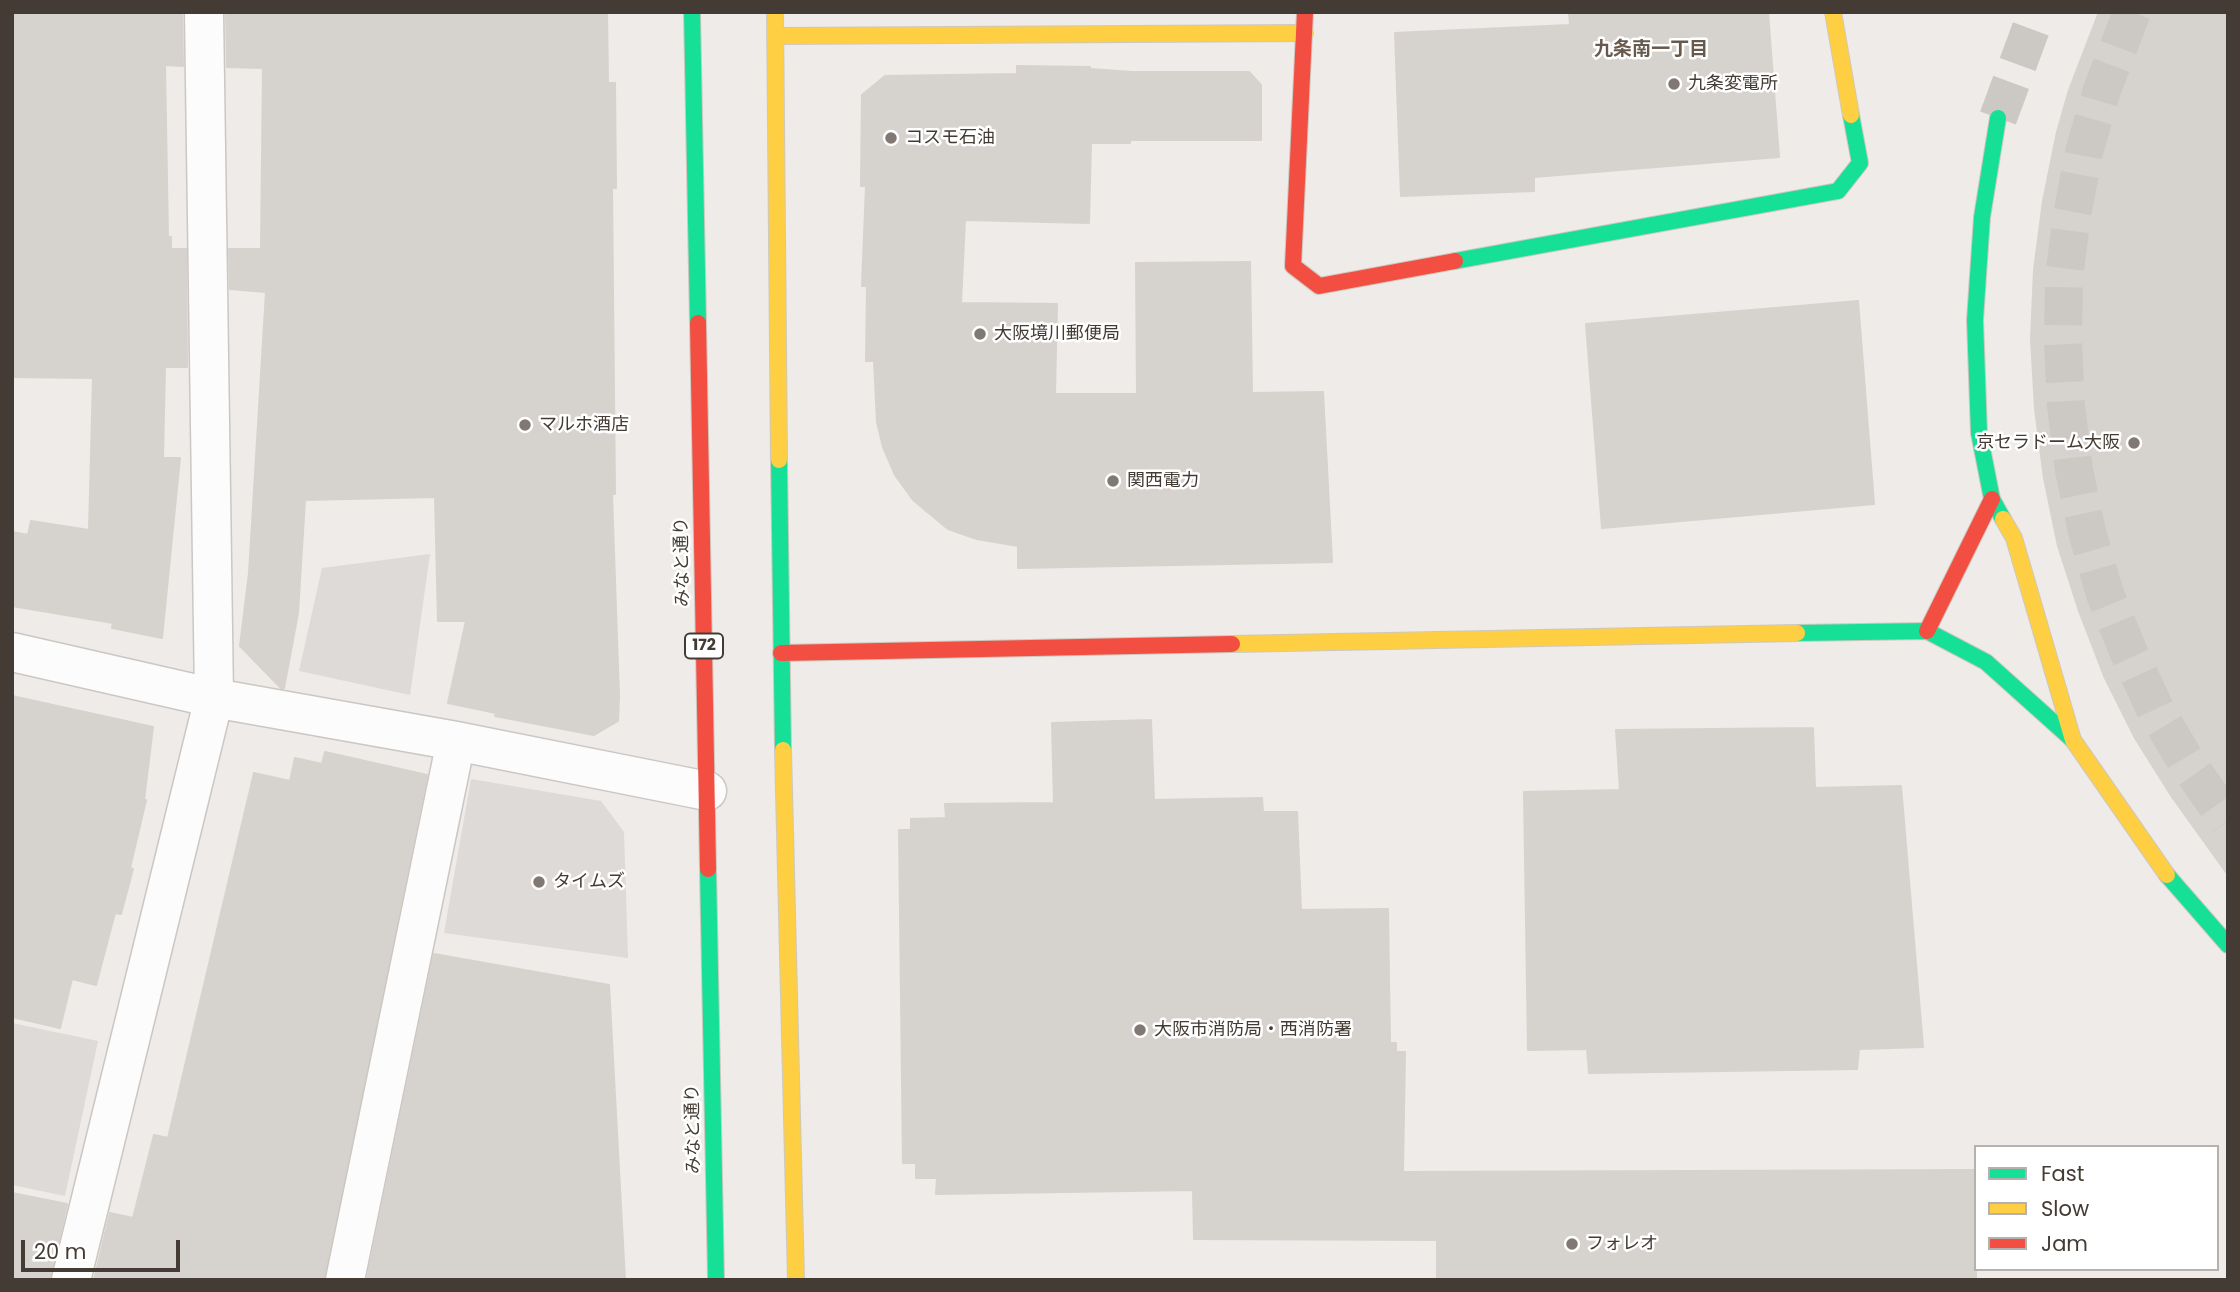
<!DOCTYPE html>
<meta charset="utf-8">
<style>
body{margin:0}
#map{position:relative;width:2240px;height:1292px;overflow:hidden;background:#eeebe8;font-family:Poppins,sans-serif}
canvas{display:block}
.frame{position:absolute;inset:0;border:14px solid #443c34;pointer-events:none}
.legend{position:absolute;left:1974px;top:1145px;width:245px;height:126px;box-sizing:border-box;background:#fff;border:2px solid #b4b1ae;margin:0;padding:9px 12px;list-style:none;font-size:21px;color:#443c34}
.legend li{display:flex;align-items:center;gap:14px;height:35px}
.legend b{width:35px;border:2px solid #b4b1ae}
.scale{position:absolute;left:21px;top:1240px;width:159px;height:32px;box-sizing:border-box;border:4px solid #443c34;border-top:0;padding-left:9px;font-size:21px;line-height:24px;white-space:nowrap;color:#443c34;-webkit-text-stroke:5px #fff;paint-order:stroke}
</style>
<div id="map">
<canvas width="2240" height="1292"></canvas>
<div class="frame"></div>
<ul class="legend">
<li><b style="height:9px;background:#16e098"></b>Fast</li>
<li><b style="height:9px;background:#ffcf43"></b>Slow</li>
<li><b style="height:9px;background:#f24e42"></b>Jam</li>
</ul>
<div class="scale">20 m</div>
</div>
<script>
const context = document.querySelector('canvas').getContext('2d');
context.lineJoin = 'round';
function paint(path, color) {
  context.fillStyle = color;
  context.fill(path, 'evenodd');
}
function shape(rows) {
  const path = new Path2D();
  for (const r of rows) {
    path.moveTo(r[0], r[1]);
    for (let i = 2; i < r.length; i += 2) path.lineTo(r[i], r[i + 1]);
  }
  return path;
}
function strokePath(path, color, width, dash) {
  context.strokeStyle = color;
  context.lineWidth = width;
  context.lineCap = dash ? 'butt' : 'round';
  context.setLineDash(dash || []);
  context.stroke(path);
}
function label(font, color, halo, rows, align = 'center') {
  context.font = font + ' Poppins,"Noto Sans JP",sans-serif';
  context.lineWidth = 5;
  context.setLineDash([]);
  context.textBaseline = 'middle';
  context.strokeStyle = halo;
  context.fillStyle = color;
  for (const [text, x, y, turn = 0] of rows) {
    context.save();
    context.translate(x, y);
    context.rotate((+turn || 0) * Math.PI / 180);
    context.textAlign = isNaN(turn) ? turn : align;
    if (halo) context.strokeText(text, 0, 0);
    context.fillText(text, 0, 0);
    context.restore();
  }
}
paint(shape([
 [430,554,410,695,299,671,322,568],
 [471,779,601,801,624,832,628,958,444,933],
 [12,1023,98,1041,65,1196,12,1185]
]), '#dddad7');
const building = shape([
 [12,12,182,12,183,66,165,65,168,237,171,237,171,249,186,249,187,367,165,367,163,458,180,458,162,638,112,628,113,623,12,606,12,532,28,535,31,521,89,530,93,378,12,377,12,12],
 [226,12,607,12,608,83,615,83,616,188,612,188,615,494,612,494,619,696,618,721,594,735,495,716,496,713,448,703,466,621,438,621,435,497,305,500,298,613,284,688,281,688,240,646,249,573,266,292,230,289,229,249,261,249,263,68,227,67,226,12],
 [1569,12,1768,12,1779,157,1534,177,1534,191,1401,196,1395,33,1570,25,1569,12],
 [2099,12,2228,12,2228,875,2172,797,2135,738,2104,676,2079,611,2058,546,2044,478,2035,409,2031,339,2034,270,2043,201,2057,132,2069,90,2099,12],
 [1017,66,1090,67,1090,69,1132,72,1249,72,1261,85,1261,140,1130,140,1130,143,1091,143,1089,223,965,220,961,303,1057,304,1055,394,1137,394,1136,263,1250,262,1252,393,1323,392,1332,562,1018,568,1018,546,977,539,948,529,913,500,895,475,883,447,877,422,874,361,866,361,867,286,862,286,866,186,861,186,862,95,885,76,1017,74,1017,66],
 [1858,301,1874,504,1602,528,1586,324,1858,301],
 [12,696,153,727,144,800,146,800,130,868,133,869,121,914,115,913,96,985,72,979,60,1028,12,1017,12,696],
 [1151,720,1154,800,1262,798,1263,812,1297,812,1301,910,1388,909,1390,1043,1396,1043,1396,1052,1405,1052,1403,1172,1976,1170,1976,1280,1437,1280,1437,1240,1194,1239,1193,1190,936,1194,937,1178,916,1178,916,1163,903,1163,899,830,911,830,911,819,946,818,945,804,1054,803,1052,723,1151,720],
 [1813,728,1815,788,1901,786,1923,1047,1859,1049,1857,1069,1589,1073,1587,1049,1528,1050,1524,792,1620,790,1616,730,1813,728],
 [325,752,427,775,324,1280,94,1280,110,1213,133,1218,154,1135,168,1138,254,773,290,781,295,758,322,764,325,752],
 [434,954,609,985,625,1280,367,1280,434,954],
 [12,1193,67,1204,50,1280,12,1280,12,1193]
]);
paint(building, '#d6d3cf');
strokePath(building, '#d7d2cd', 2);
strokePath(shape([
 [2132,12,2102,90,2084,152,2072,215,2064,278,2063,343,2066,406,2074,470,2087,532,2105,594,2129,653,2156,711,2189,766,2228,821]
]), '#ccc8c4', 38, [38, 19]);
strokePath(shape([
 [1998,118,2037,12]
]), '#ccc8c4', 38, [38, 19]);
const street = shape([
 [12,652,214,698,456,741,707,791],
 [71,1280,214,698,204,12],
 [345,1280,456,741]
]);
const fast = shape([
 [692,12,698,323],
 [1998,118,1982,217,1975,320,1979,433,1992,499,2003,519],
 [1455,261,1838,191,1860,163,1851,115],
 [779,460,783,750],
 [1797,633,1927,631,1986,662,2073,740],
 [708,869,716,1280],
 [2167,875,2228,945]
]);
const slow = shape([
 [775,12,779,460],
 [1833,12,1851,115],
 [776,36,1305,33],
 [2003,519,2014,538,2073,740,2167,875],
 [1232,644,1797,633],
 [783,750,796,1280]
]);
const jam = shape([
 [1305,12,1293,266,1319,286,1455,261],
 [698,323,708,869],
 [1927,631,1992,499],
 [781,653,1232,644]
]);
strokePath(street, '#cbc7c3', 41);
strokePath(fast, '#cec8be', 18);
strokePath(slow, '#cec8be', 18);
strokePath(jam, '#cec8be', 18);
strokePath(street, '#fcfcfc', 38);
strokePath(fast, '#16e098', 16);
strokePath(slow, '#ffcf43', 16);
strokePath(jam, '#f24e42', 16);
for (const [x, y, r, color] of [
 [1674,84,7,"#807973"],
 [891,138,7,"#807973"],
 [980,334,7,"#807973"],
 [525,425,7,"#807973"],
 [2134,443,7,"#807973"],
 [1113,481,7,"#807973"],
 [539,882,7,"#807973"],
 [1140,1030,7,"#807973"],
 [1572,1244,7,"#807973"]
]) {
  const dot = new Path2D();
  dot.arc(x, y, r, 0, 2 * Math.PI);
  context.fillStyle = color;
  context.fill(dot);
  strokePath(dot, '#fff', 2.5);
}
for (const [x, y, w] of [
 [704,646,38]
]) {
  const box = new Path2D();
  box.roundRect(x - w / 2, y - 12.5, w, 25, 5);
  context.fillStyle = '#fff';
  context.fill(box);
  strokePath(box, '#443c34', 2);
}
label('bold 16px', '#443c34', null, [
 ["172",704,646]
]);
label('18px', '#443c34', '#fff', [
 ["九条変電所",1688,84],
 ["コスモ石油",905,138],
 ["大阪境川郵便局",994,334],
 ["マルホ酒店",539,425],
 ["京セラドーム大阪",2120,443,"right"],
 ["関西電力",1127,481],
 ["タイムズ",553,882],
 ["大阪市消防局・西消防署",1154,1030],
 ["フォレオ",1586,1244]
], 'left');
label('18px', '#443c34', '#fff', [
 ["みなと通り",683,562,-91],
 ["みなと通り",694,1129,-91]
]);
label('bold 19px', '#67594b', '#fff', [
 ["九条南一丁目",1651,50]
]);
</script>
